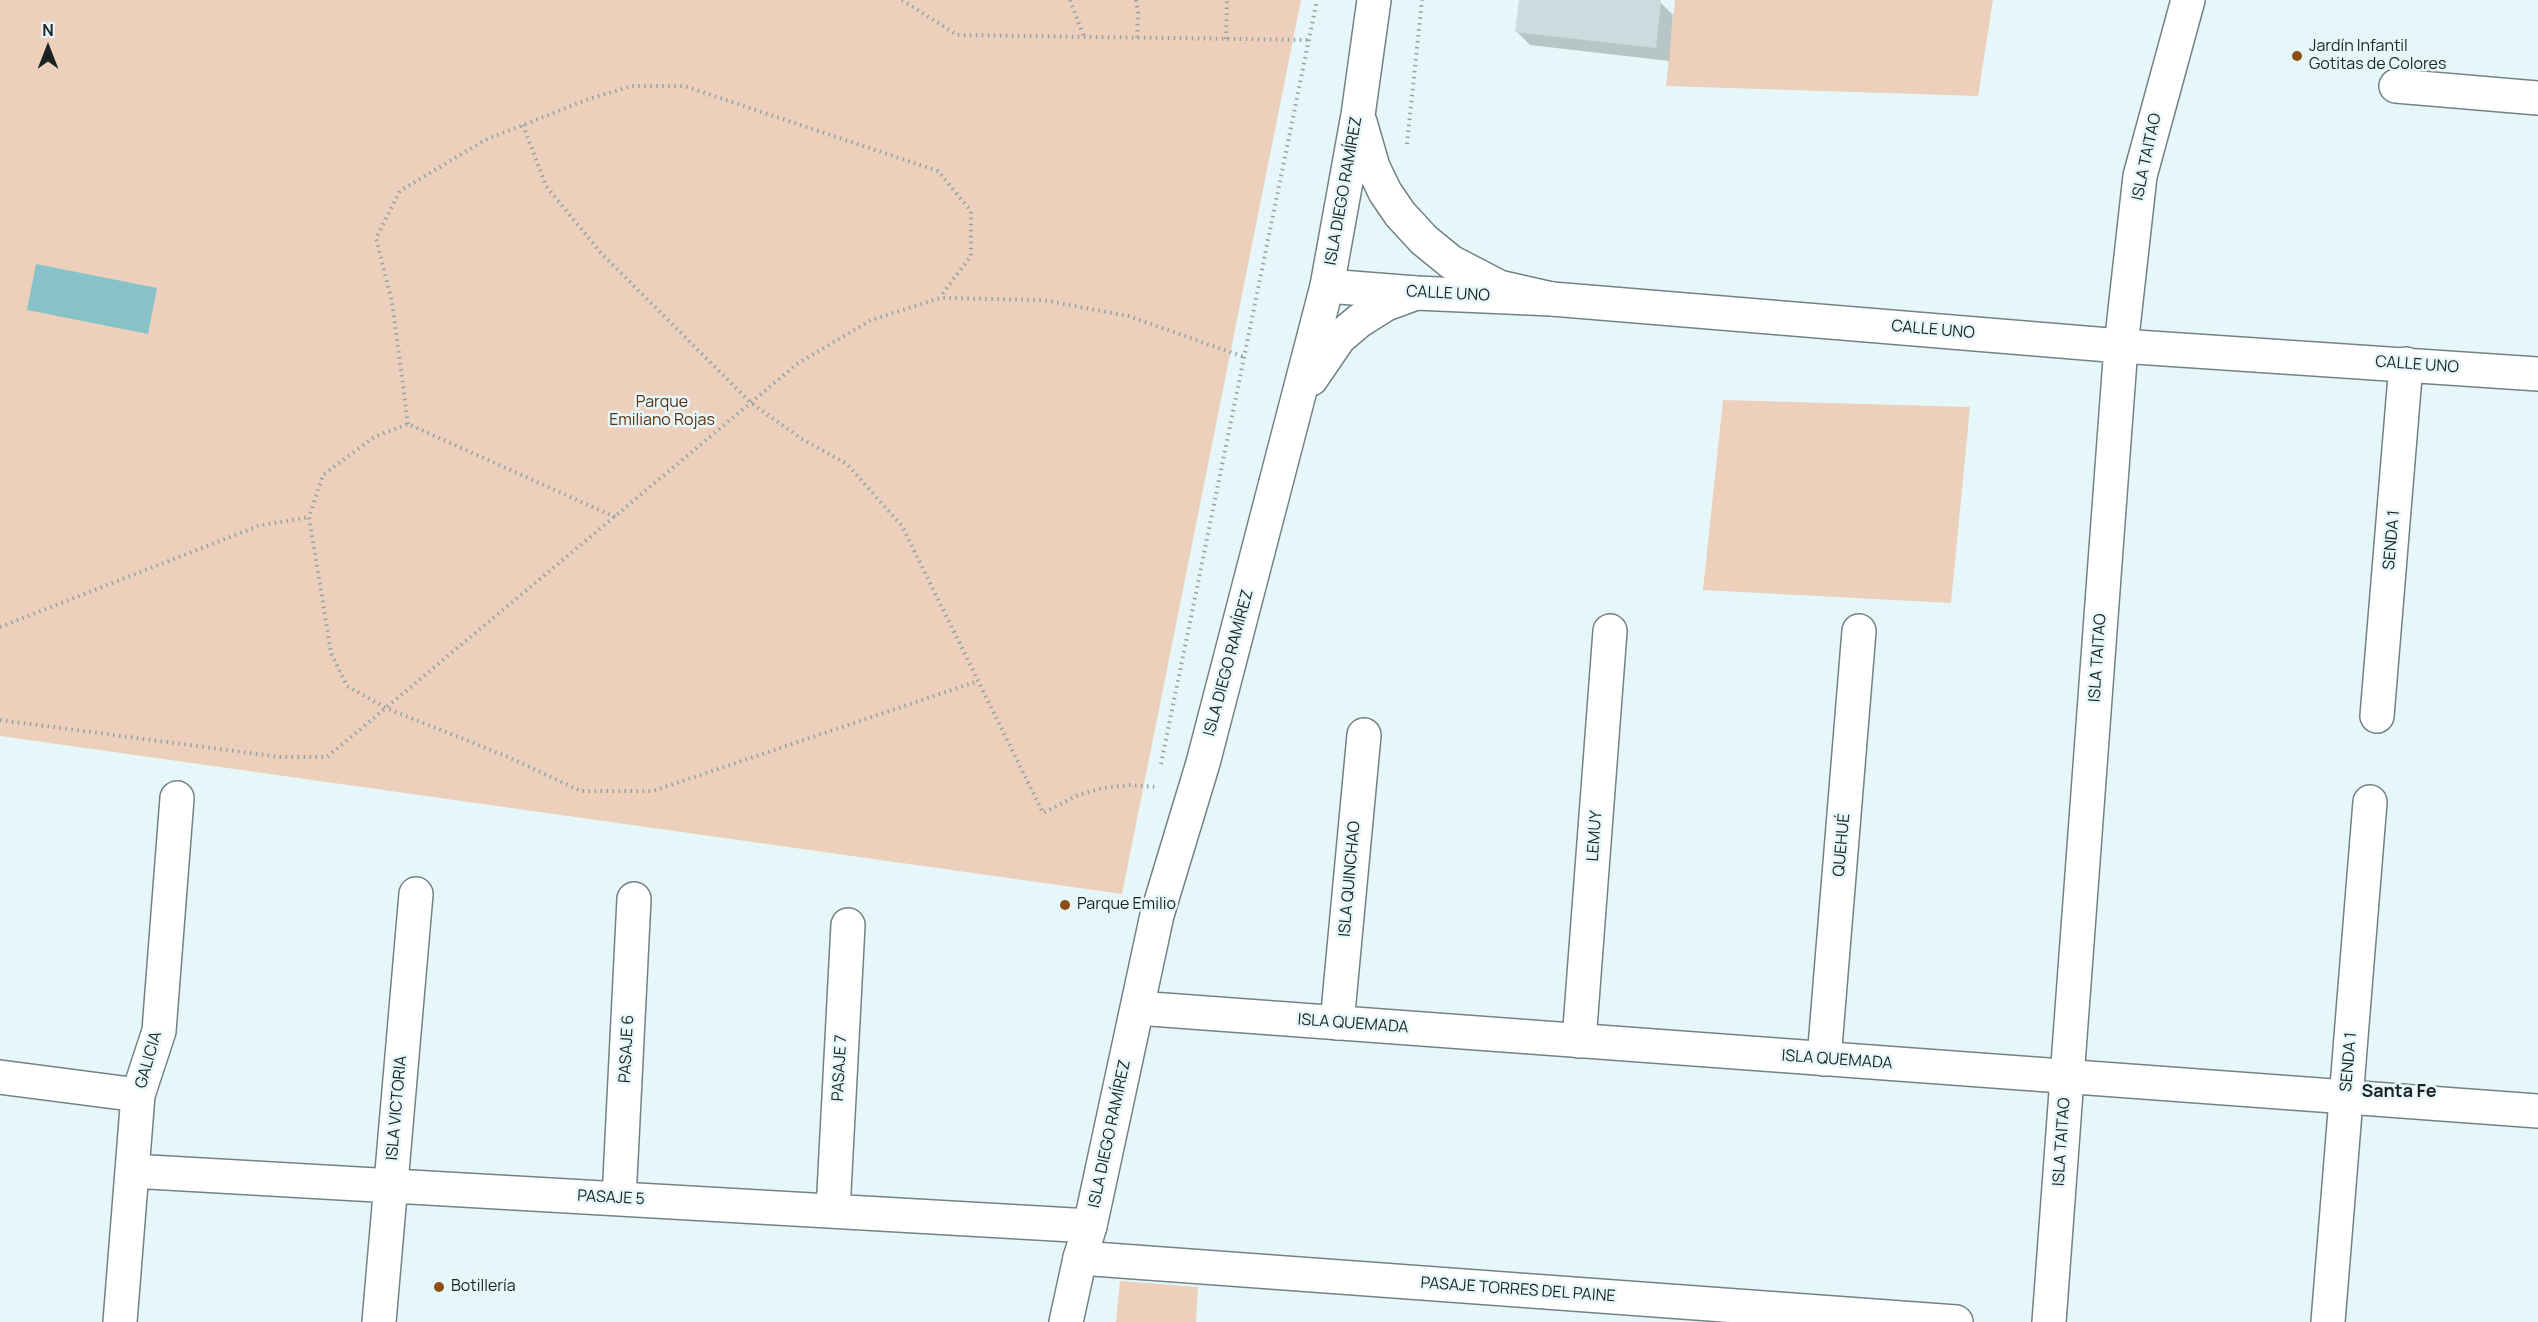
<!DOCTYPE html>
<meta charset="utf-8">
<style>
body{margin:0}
#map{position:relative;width:2538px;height:1322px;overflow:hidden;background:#e6f7f9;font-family:Manrope,sans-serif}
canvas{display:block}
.north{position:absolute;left:18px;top:18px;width:60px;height:60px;-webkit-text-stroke:4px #e6f7f9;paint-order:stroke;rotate:0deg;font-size:16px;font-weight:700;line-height:24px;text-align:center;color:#1d2324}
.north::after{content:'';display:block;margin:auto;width:21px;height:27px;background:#1d2324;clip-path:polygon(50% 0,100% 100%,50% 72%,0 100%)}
</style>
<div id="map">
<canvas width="2538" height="1322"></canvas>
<div class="north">N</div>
</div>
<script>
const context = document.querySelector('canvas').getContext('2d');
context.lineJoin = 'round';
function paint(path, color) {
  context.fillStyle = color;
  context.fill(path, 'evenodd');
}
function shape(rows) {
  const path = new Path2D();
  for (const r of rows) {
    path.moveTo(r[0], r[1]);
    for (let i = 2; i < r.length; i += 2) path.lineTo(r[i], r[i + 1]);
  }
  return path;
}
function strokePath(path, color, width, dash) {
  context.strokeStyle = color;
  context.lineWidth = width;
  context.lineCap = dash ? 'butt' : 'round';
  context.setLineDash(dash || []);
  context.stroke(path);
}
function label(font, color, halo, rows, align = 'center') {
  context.font = font + ' Manrope,sans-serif';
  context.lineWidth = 5;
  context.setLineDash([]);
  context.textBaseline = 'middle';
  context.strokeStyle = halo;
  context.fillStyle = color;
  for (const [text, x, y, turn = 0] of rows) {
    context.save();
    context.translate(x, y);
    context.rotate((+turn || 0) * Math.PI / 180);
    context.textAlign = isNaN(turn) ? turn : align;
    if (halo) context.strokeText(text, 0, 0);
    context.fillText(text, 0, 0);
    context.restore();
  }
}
paint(shape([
 [0,0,1301,0,1122,894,0,736],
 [1675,0,1993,0,1978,96,1666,86],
 [1723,400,1970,407,1951,603,1703,590],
 [1120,1281,1198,1287,1196,1322,1116,1322]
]), '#ecd0bc');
paint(shape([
 [36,264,157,288,148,334,27,310]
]), '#86c2c7');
paint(shape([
 [1521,0,1660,2,1673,15,1669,61,1530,45,1517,32]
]), '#0003');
paint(shape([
 [1519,0,1661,0,1656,48,1515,32]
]), '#ccdcde');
const street = shape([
 [2396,86,2538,98],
 [1327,286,1416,293,1552,299,2121,346,2538,374],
 [2377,716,2406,364],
 [1337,1023,1364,735],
 [1579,1041,1610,631],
 [1824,1059,1859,631],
 [0,1077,138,1095],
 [132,1171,1090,1226],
 [619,1199,634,899],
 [833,1211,848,925],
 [1080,1258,1956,1322],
 [120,1322,138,1095,159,1031,177,798],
 [379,1322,416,894],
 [2049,1322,2121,346,2140,176,2188,0],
 [2328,1322,2370,802]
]);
const secondary = shape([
 [1360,122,1373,167,1385,192,1400,214,1424,240,1451,262,1499,287,1552,299],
 [1311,379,1339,338,1359,321,1386,304,1416,293],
 [1137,1008,2538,1111],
 [1066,1322,1080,1258,1090,1226,1157,915,1203,763,1327,286,1358,115,1374,0]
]);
strokePath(street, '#738284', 36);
strokePath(secondary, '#738284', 36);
strokePath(shape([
 [902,0,957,35,1309,40],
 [1070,0,1084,37],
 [1136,0,1138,12,1137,38],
 [1226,39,1227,0],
 [523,125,546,186,601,253,751,403,802,439,847,464,902,526,1043,813,1078,795,1103,788,1130,785,1156,787],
 [1407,144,1422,0],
 [408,424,392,302,376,238,400,191,485,140,586,100,632,86,684,86,938,171,971,211,971,256,940,297],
 [615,517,408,424,374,437,323,475,309,517,331,653,347,686,386,708,508,757,581,791,653,791,978,681],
 [0,627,258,526,309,517],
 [0,720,280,757,327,757,797,364,871,320,940,298,1043,300,1128,316,1244,357],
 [1161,764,1317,0]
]), '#95a2a4', 4, [1.5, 4.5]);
strokePath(street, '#fff', 33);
strokePath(secondary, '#fff', 33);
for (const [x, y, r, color] of [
 [2297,56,6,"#8c4e13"],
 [1065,905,6,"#8c4e13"],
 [439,1287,6,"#8c4e13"]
]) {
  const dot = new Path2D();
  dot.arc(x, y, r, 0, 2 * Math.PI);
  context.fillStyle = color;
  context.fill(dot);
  strokePath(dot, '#e6f7f9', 2);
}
label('16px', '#1d2324', '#e6f7f9', [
 ["Jardín Infantil",2309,47],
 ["Gotitas de Colores",2309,65],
 ["Parque Emilio",1077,905],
 ["Botillería",451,1287]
], 'left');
label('16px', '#1d2324', '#e6f7f9', [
 ["ISLA TAITAO",2147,157,-78],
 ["ISLA DIEGO RAMÍREZ",1344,191,-80],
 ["CALLE UNO",1448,294,3],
 ["CALLE UNO",1933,330,5],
 ["CALLE UNO",2417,365,4],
 ["SENDA 1",2392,540,-85],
 ["ISLA TAITAO",2098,658,-86],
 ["ISLA DIEGO RAMÍREZ",1229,663,-75],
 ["LEMUY",1595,836,-86],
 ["QUEHUÉ",1842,845,-85],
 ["ISLA QUINCHAO",1350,879,-85],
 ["ISLA QUEMADA",1353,1024,4],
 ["PASAJE 6",627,1049,-87],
 ["GALICIA",149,1060,-74],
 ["ISLA QUEMADA",1837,1060,4],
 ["SENDA 1",2349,1062,-85],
 ["PASAJE 7",840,1068,-87],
 ["ISLA VICTORIA",397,1108,-85],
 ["ISLA DIEGO RAMÍREZ",1110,1134,-78],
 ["ISLA TAITAO",2062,1142,-86],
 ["PASAJE 5",611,1198,3],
 ["PASAJE TORRES DEL PAINE",1518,1290,4]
]);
label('16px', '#5a3210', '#e6f7f9', [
 ["Parque",662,403],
 ["Emiliano Rojas",662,421]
]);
label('bold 18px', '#1d2324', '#e6f7f9', [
 ["Santa Fe",2399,1092]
]);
</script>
